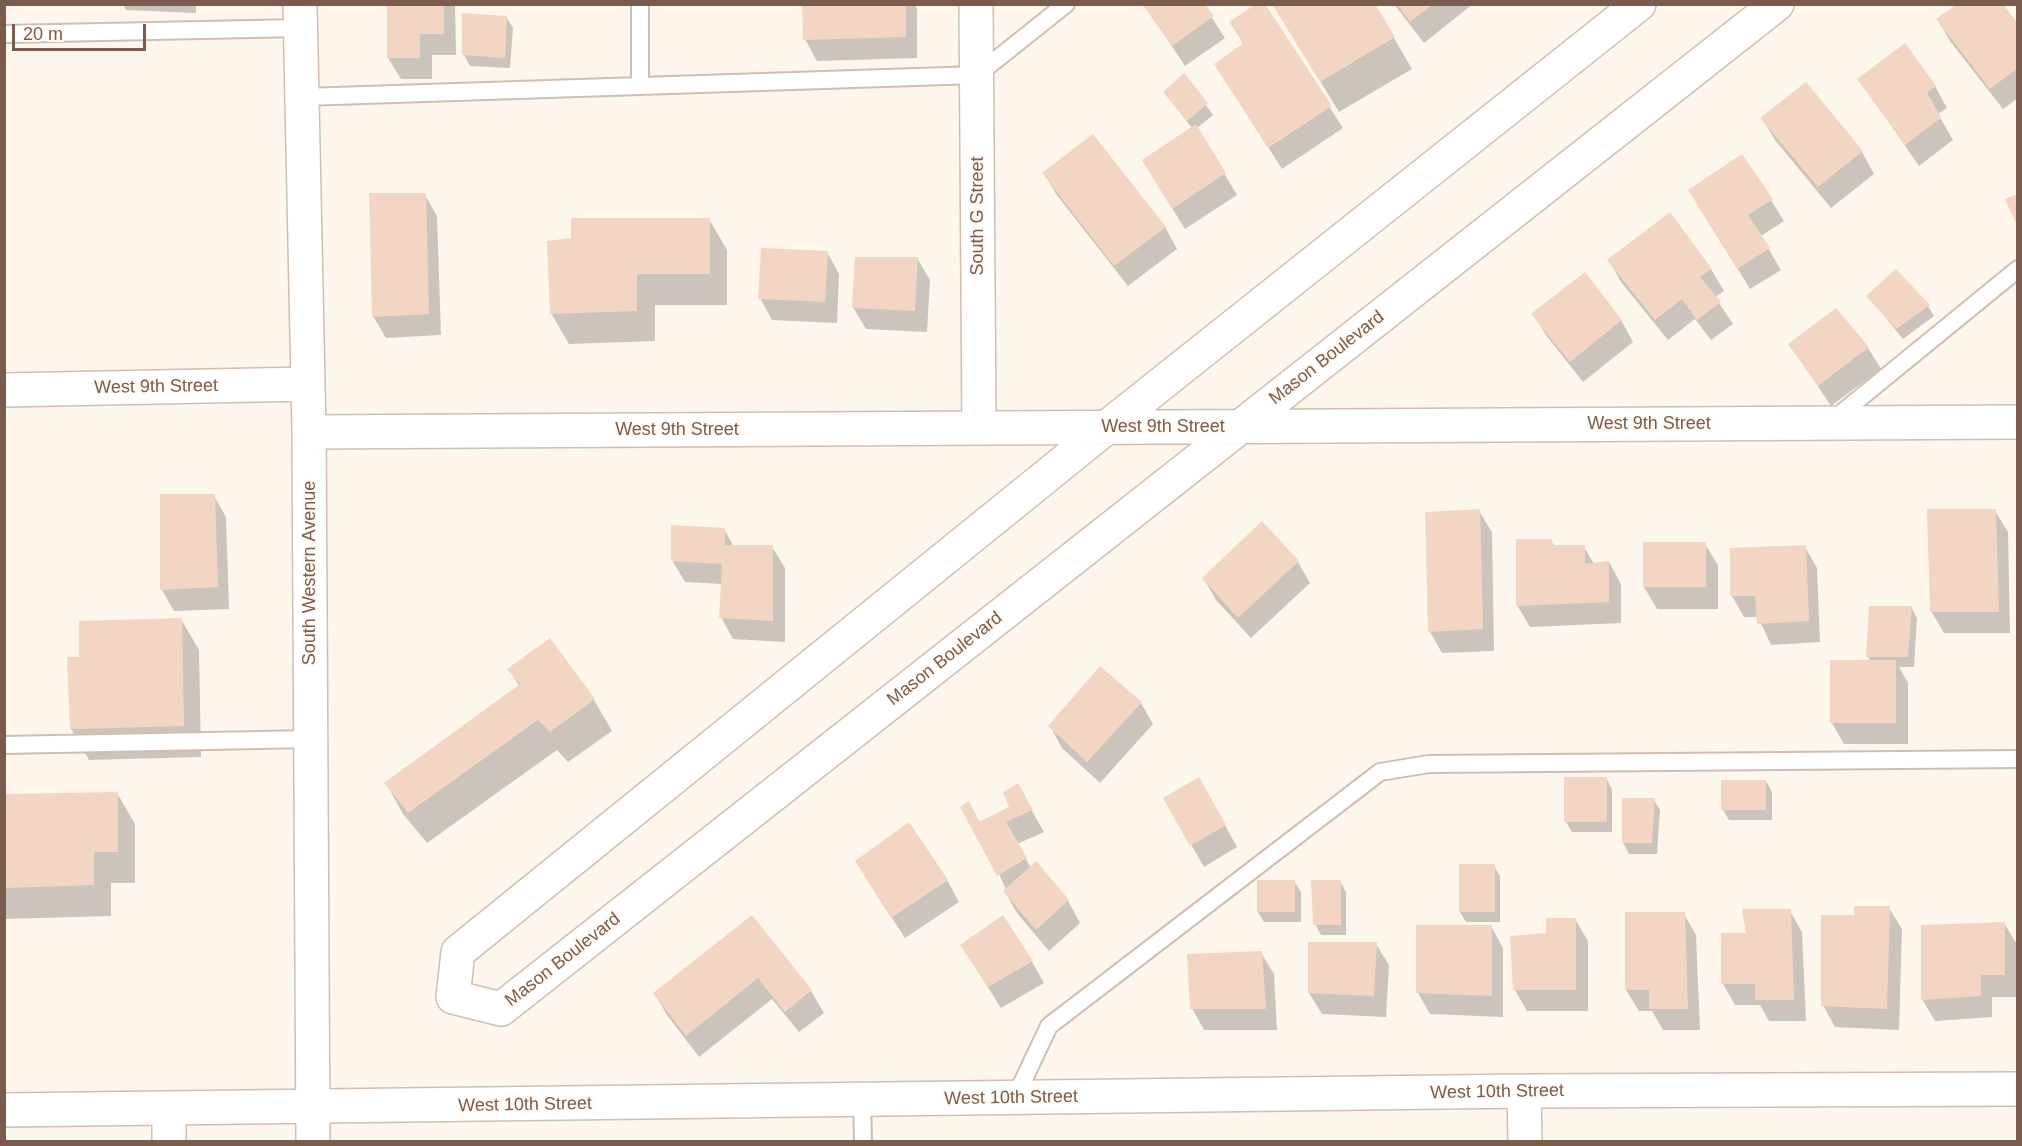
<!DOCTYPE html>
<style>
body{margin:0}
#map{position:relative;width:2022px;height:1146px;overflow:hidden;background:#fdf6ec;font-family:Arial,sans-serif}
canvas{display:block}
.frame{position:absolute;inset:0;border:6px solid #7a5c4d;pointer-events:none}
.scale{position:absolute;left:12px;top:24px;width:134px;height:27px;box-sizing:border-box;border:3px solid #7a5c4d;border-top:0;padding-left:8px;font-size:18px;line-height:21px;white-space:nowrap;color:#7a5c4d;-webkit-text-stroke:4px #fffaf3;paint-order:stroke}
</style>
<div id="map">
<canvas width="2022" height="1146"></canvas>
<div class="frame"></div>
<div class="scale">20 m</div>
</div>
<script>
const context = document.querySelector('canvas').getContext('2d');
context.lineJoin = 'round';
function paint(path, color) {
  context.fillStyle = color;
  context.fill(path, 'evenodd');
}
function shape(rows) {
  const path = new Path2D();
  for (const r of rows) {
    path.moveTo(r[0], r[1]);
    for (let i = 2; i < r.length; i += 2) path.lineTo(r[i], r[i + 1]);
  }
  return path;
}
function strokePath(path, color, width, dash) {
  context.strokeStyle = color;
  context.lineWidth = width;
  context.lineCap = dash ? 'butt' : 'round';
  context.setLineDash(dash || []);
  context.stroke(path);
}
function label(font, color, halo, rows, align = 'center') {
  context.font = font + ' Arial,sans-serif';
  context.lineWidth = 5;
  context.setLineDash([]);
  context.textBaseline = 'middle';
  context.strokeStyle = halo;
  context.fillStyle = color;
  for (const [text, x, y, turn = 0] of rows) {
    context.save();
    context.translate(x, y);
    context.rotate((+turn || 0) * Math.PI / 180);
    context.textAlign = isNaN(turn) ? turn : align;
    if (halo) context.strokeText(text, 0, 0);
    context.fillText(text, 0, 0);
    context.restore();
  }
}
paint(shape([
 [123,4,196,4,196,13,126,10],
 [388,4,455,4,456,55,432,55,432,79,401,79,388,58],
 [803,4,915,4,917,9,917,58,817,61,805,39],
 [1144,4,1203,4,1225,38,1185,66],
 [1263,4,1343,128,1282,169,1229,86,1244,45,1231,23],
 [1273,4,1394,38,1412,69,1339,112],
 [1394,4,1473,4,1424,43],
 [507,18,513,28,510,68,470,66,464,55],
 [1938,20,2018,27,2018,98,2003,109,1950,41],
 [1184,75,1213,115,1197,128,1237,195,1185,229,1156,182,1192,128,1164,92],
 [1859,79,1935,86,1947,108,1938,114,1953,140,1919,166],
 [1806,84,1862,152,1874,174,1831,208,1775,140,1762,118],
 [1044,173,1165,227,1177,249,1128,286,1056,194],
 [425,195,437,216,441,335,386,338,373,316],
 [1771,200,1784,221,1761,236,1781,270,1750,289,1703,212],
 [709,219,727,250,727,305,655,305,655,341,569,344,551,313],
 [827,252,839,274,837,323,772,320,760,298],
 [917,258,930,280,927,332,866,329,853,307],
 [1609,260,1711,269,1724,291,1715,297,1733,324,1711,340,1695,319,1668,340,1621,282],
 [1868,296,1928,306,1934,316,1903,339],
 [1836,310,1868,348,1881,369,1831,406,1790,344],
 [1533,314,1621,320,1633,342,1583,382,1546,335],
 [214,496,226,517,229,609,174,611,162,590],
 [1479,511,1492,532,1494,651,1442,653,1430,632,1427,514],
 [1995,511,2008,532,2010,633,1944,633,1931,611],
 [724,529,734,547,772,547,785,568,785,642,733,639,721,617,722,584,685,582,672,560],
 [1551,541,1555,547,1584,547,1594,564,1609,562,1621,584,1621,623,1530,627,1517,605],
 [1705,544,1718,565,1718,609,1657,609,1644,587],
 [1805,547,1817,568,1820,642,1771,645,1758,617,1744,617,1732,596],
 [1298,562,1310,583,1251,638,1216,600,1204,579],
 [1911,607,1917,618,1914,667,1899,667,1908,683,1908,744,1844,744,1832,723,1870,661,1868,656],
 [181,619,199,650,201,757,89,760,71,729,80,658],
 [509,669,594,700,612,731,568,762,557,750,427,843,403,814,386,783,519,686],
 [1141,703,1153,724,1100,783,1062,748,1050,726],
 [1606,778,1612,789,1612,832,1572,832,1566,822],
 [1199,779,1237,847,1204,867,1165,799],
 [1766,781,1772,792,1772,820,1729,820,1723,810],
 [1017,785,1044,832,1017,844,1031,868,1036,863,1068,901,1080,923,1049,951,1017,913,1005,892,1006,890,969,803,980,823,1011,808],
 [117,793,135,824,135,883,111,883,111,916,4,919,4,795],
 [1654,800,1660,810,1657,854,1629,854,1623,843],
 [1494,866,1500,876,1500,922,1466,922,1460,912],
 [947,880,959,902,905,938,869,883],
 [1294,881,1301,892,1301,922,1264,922,1258,912],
 [1340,881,1346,892,1346,935,1321,935,1315,924],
 [1889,908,1902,929,1899,1030,1835,1027,1823,1005],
 [1790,911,1802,932,1806,1021,1769,1021,1760,1005,1735,1005,1723,984,1747,935],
 [1684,914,1696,935,1700,1030,1663,1030,1652,1011,1639,1011,1626,990],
 [752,917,811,991,824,1013,799,1032,772,999,699,1057,667,1015,655,994],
 [1575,919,1588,941,1588,1011,1527,1011,1515,990,1548,935],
 [2004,923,2018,946,2018,997,1992,997,1992,1017,1935,1021,1922,999],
 [1491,926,1503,948,1503,1017,1430,1014,1418,993],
 [1376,944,1389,965,1386,1017,1322,1014,1309,993],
 [1261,953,1274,974,1277,1030,1204,1030,1192,1008],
 [1032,962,1044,983,1001,1008,975,967]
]), '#0003');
paint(shape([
 [387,4,444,4,444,34,420,34,420,58,387,58],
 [802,4,906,4,906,37,803,40],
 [1142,4,1205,4,1214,16,1172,46],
 [1256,4,1265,4,1332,106,1268,148,1214,64,1244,43,1229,22],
 [1272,4,1375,4,1395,37,1320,82],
 [1397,4,1433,4,1410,22],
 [1957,4,2003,4,2018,24,2018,68,1990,89,1936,19],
 [462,13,507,16,505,58,462,55],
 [1905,43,1936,86,1927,92,1941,118,1905,145,1857,79],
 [1184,73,1208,103,1187,121,1163,92],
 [1806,82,1863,151,1818,187,1760,118],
 [1196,124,1226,173,1172,209,1142,160],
 [1093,134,1166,227,1114,266,1042,173],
 [1742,154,1773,199,1748,215,1770,248,1737,269,1688,190],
 [369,193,426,193,429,314,372,317],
 [2018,194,2018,228,2005,199],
 [1670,212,1712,269,1700,277,1721,302,1697,320,1682,299,1655,320,1607,260],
 [571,218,710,218,710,274,637,274,637,311,550,314,547,241,571,238],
 [761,248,828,251,825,302,758,299],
 [855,257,918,257,915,311,852,308],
 [1896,269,1930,305,1896,329,1866,296],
 [1585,272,1622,320,1570,362,1531,314],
 [1836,308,1869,347,1818,386,1788,344],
 [160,494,215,494,218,587,160,590],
 [1480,509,1483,629,1428,632,1425,512],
 [1927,509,1996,509,1999,612,1930,612],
 [1262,521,1299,561,1238,618,1202,578],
 [671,525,725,528,725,545,773,545,773,621,719,618,722,564,671,561],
 [1516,539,1552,539,1552,545,1585,545,1585,564,1609,561,1609,602,1516,606],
 [1643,542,1706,542,1706,587,1643,587],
 [1806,545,1809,621,1757,624,1755,596,1730,596,1730,548],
 [1869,606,1912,606,1908,657,1866,657],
 [182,618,184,726,70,729,67,657,79,657,79,621],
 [550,638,595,699,550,732,538,720,408,813,384,783,520,684,507,669],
 [1830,660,1896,660,1896,723,1830,723],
 [1100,666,1142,702,1087,762,1048,726],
 [1199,777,1226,825,1190,846,1163,798],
 [1564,777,1607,777,1607,822,1564,822],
 [1721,780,1766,780,1766,810,1721,810],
 [1018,783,1033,810,1006,822,1027,858,997,876,960,807,969,801,979,822,1009,807,1003,792],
 [118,792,118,852,94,852,94,885,4,888,4,794],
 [1622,798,1655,798,1652,843,1622,843],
 [909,822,948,880,891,918,855,861],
 [1036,861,1069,900,1036,930,1003,891],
 [1459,864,1495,864,1495,912,1459,912],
 [1257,880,1295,880,1295,912,1257,912],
 [1311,880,1341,880,1341,925,1313,925],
 [1854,906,1890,906,1887,1009,1821,1006,1821,915,1854,915],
 [1742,909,1791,909,1794,1000,1755,1000,1755,984,1721,984,1721,933,1746,933],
 [1625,912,1685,912,1688,1009,1649,1009,1649,990,1625,990],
 [752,915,812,990,785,1012,758,978,686,1036,653,993],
 [1003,915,1033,961,988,987,960,945],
 [1546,918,1576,918,1576,990,1513,990,1510,936,1546,933],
 [2005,922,2005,975,1981,975,1981,996,1921,1000,1921,925],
 [1416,925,1492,925,1492,996,1416,993],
 [1308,942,1377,942,1374,996,1308,993],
 [1262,951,1266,1009,1190,1009,1187,954]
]), '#f3d5c3');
const service = shape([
 [640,4,640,86],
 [4,34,301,28],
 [303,97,977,75,1066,4],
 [1833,420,2018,269],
 [4,745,310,739],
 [1015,1098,1049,1026,1380,772,1429,764,2018,759],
 [862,1100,863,1142]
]);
const minor = shape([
 [300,4,309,432,313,1142],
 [976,4,979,427],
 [1639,4,1107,427,458,952,453,997,501,1009,1777,4],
 [4,390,308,384],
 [309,432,2018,422],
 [1524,1091,1525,1142],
 [169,1109,169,1142],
 [4,1110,1524,1091,2018,1089]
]);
strokePath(service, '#d1beb0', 20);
strokePath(minor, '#d1beb0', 36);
strokePath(service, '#fff', 16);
strokePath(minor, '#fff', 33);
label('18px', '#7a5c4d', '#fffaf3', [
 ["South G Street",978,216,-90],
 ["Mason Boulevard",1327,358,-38],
 ["West 9th Street",156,387,-1],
 ["West 9th Street",1649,424],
 ["West 9th Street",1163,427],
 ["West 9th Street",677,430],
 ["South Western Avenue",310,573,-90],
 ["Mason Boulevard",945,659,-38],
 ["Mason Boulevard",563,960,-38],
 ["West 10th Street",1497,1092,-1],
 ["West 10th Street",1011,1098,-1],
 ["West 10th Street",525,1105,-1]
]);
</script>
